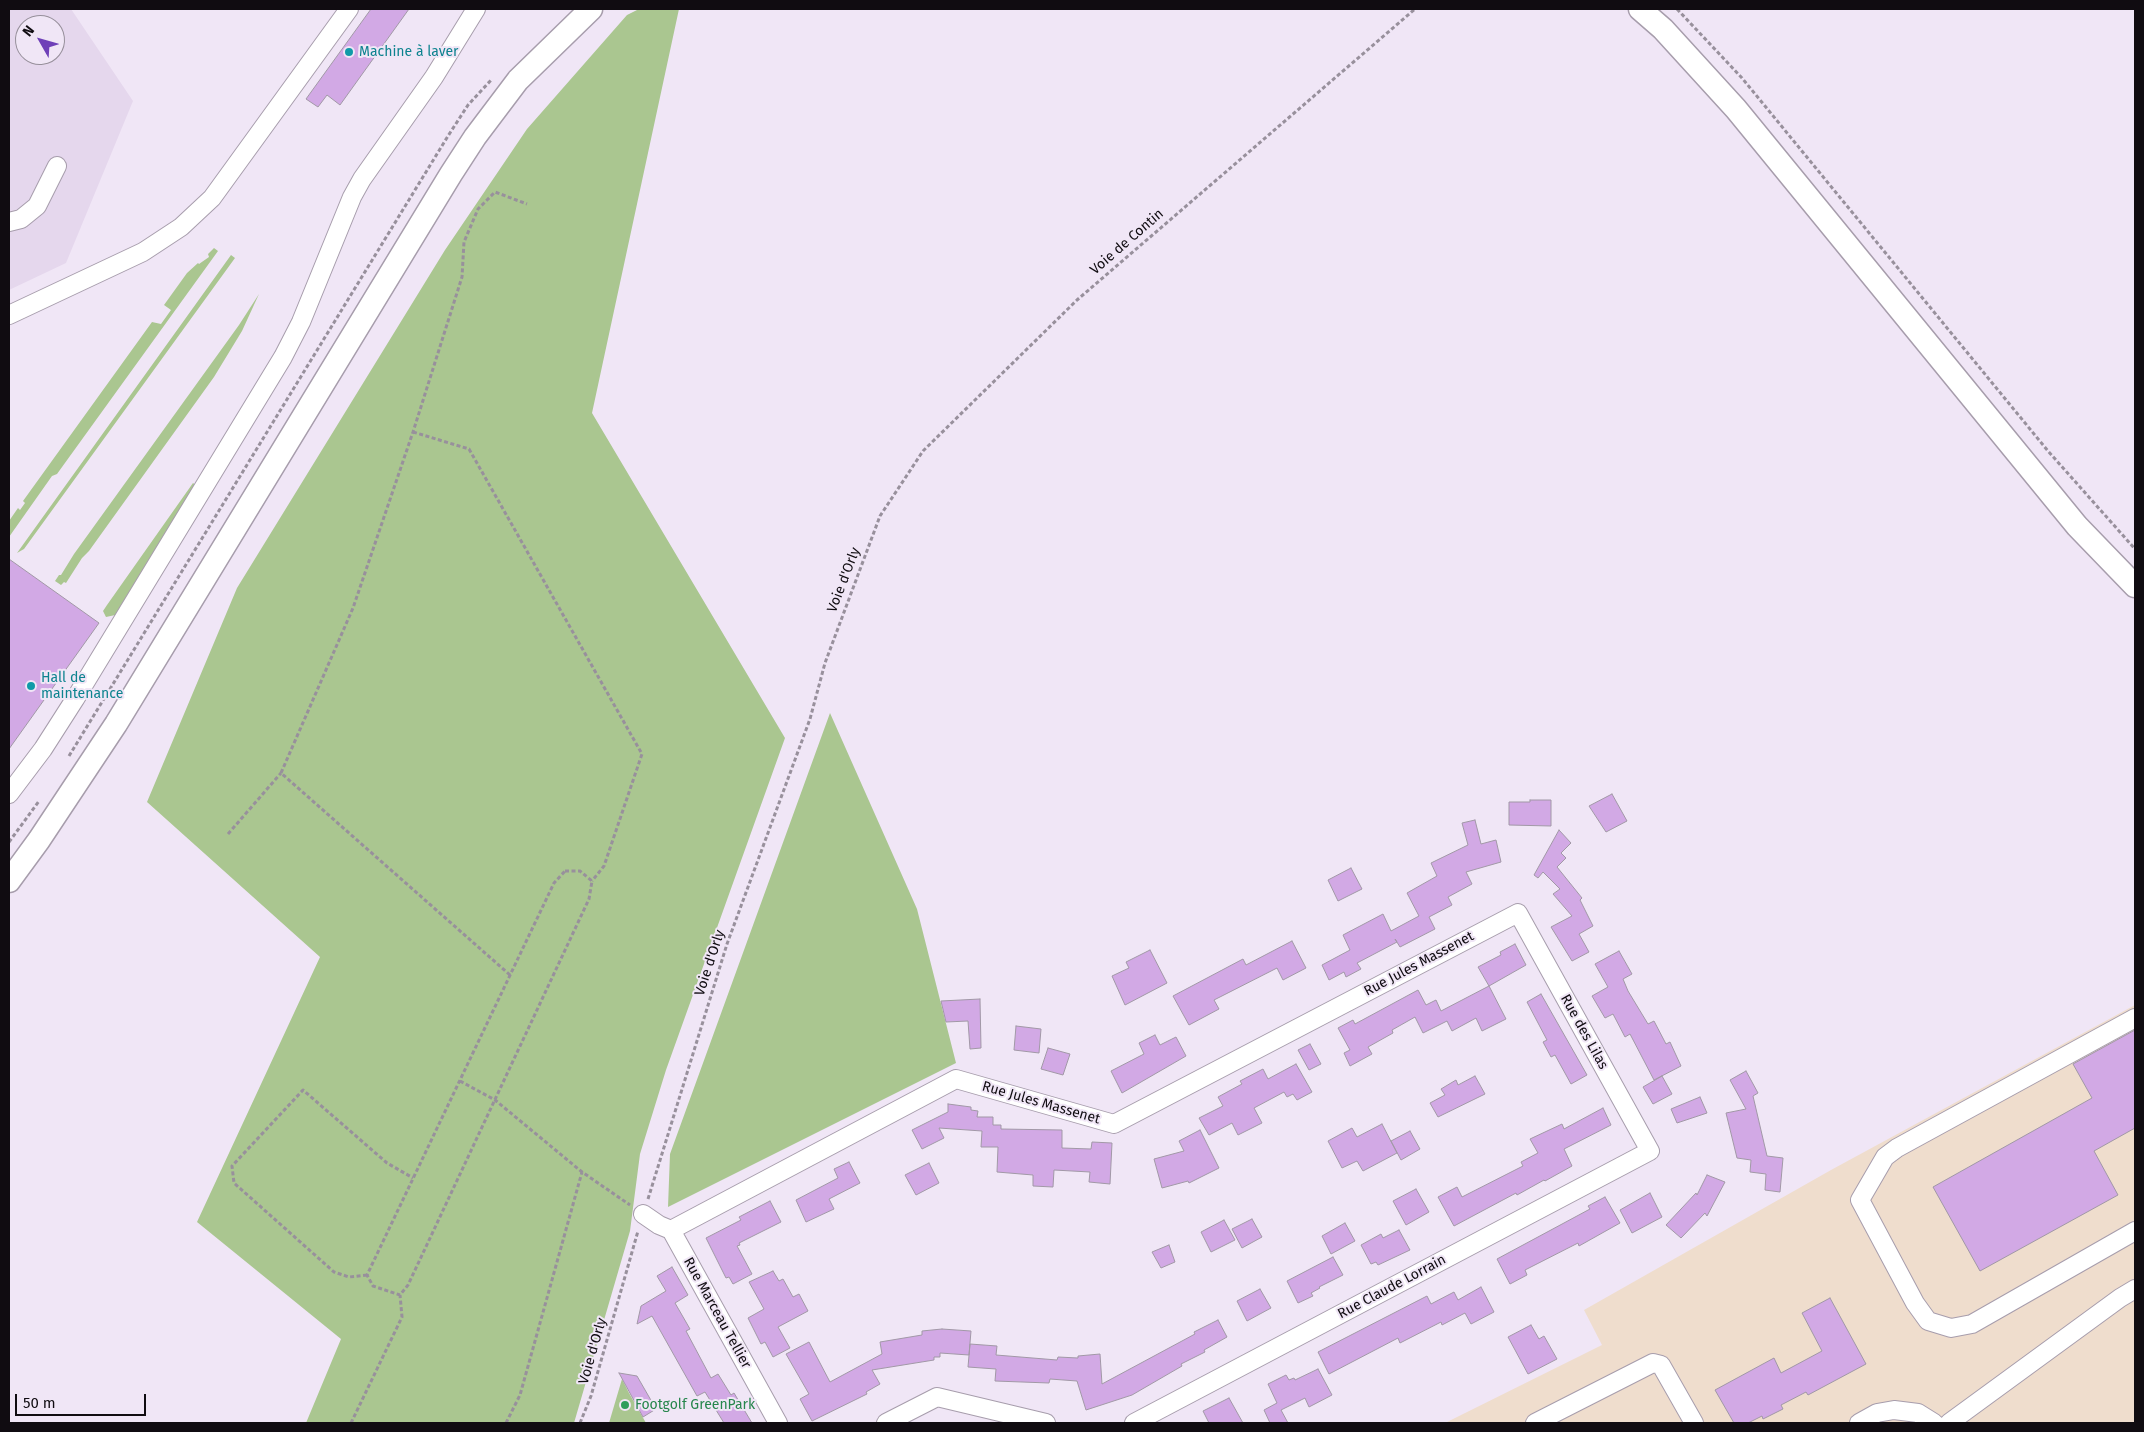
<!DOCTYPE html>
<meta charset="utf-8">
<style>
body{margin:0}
#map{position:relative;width:2144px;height:1432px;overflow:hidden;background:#f0e6f6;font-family:"Fira Sans",sans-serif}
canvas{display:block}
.frame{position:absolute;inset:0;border:10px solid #100c11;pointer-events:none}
.north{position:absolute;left:15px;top:15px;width:50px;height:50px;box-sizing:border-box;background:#f0e6f6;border:1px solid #968f9a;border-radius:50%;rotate:308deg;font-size:14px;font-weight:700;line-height:20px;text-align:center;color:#100c11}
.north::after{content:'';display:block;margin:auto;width:18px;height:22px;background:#6f40b8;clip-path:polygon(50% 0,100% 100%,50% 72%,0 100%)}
.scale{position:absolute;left:15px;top:1394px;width:131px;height:22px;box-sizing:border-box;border:2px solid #100c11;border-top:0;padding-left:6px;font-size:15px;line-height:18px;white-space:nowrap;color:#100c11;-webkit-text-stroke:4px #f0e6f6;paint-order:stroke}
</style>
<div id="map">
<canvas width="2144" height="1432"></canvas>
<div class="frame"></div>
<div class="north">N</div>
<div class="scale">50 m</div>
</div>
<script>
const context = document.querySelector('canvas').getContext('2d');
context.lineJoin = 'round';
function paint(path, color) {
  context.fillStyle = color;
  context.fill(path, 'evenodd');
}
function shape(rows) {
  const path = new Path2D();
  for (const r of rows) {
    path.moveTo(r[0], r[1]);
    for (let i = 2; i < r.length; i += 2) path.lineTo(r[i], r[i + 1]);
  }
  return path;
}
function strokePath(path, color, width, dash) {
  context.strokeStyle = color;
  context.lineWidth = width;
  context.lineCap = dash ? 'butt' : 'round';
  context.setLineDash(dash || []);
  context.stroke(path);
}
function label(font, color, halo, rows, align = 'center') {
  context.font = font + ' "Fira Sans",sans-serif';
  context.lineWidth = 4;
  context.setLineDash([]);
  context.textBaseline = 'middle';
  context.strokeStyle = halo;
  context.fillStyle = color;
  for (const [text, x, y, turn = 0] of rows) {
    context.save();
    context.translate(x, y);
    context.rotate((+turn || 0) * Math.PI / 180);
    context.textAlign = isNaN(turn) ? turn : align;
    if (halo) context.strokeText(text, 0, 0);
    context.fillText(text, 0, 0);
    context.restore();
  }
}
paint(shape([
 [2135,1005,2135,1423,1445,1423,1602,1345,1584,1310,1831,1170]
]), '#efddcd');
paint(shape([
 [9,9,71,9,133,101,66,263,9,290],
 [25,25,55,25,55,55,25,55]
]), '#e5d7ed');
paint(shape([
 [639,9,679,9,592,413,785,738,666,1070,640,1154,630,1231,574,1423,306,1423,341,1339,197,1222,320,957,147,802,237,588,445,250,527,129,627,15],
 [214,248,218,251,57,474,52,476,9,537,9,521,18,508,20,510,25,503,23,501,152,322,161,324,171,310,164,305,187,273,198,263,199,264,209,257,208,254],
 [231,255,235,258,24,549,17,553],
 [259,294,242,331,214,377,89,551,82,558,66,583,64,582,61,585,55,581,59,575,61,575,74,554,239,325],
 [193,483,197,486,120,614,106,617,103,611,107,605],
 [830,713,917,909,956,1063,668,1207,670,1154],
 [622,1379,629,1393,646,1423,609,1423]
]), '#aac690');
const building = shape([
 [371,9,409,9,340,105,327,95,318,107,306,99,371,9],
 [9,559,99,623,9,749,9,559],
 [1612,794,1627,821,1606,832,1589,806,1612,794],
 [1530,800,1551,800,1551,826,1509,825,1509,802,1530,802,1530,800],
 [1475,820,1481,844,1496,840,1501,862,1466,872,1472,884,1448,897,1452,905,1429,917,1435,929,1400,947,1395,939,1397,942,1357,963,1361,969,1346,977,1344,972,1329,980,1322,965,1350,950,1343,935,1383,914,1391,931,1419,916,1407,893,1437,876,1431,863,1468,845,1462,823,1475,820],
 [1559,830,1571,843,1561,853,1566,858,1557,867,1582,898,1580,900,1593,926,1579,934,1589,952,1572,961,1551,927,1572,916,1553,894,1560,889,1543,872,1538,878,1534,875,1559,830],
 [1351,868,1362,889,1338,901,1328,880,1351,868],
 [1292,941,1306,968,1283,980,1277,968,1214,1000,1219,1009,1189,1025,1173,996,1243,959,1246,965,1292,941],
 [1515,944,1526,965,1489,986,1478,967,1501,955,1500,952,1515,944],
 [1150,950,1167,983,1125,1005,1112,976,1129,968,1126,962,1150,950],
 [1619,951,1632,974,1623,979,1628,991,1648,1024,1654,1021,1666,1044,1670,1042,1681,1066,1654,1080,1630,1034,1625,1037,1613,1014,1605,1018,1592,996,1608,987,1595,964,1619,951],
 [1489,986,1506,1019,1482,1031,1476,1018,1452,1031,1447,1021,1423,1033,1415,1017,1392,1030,1393,1033,1368,1047,1372,1054,1350,1066,1344,1053,1350,1050,1338,1028,1353,1020,1355,1024,1418,990,1426,1005,1436,1000,1441,1011,1489,986],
 [1541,994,1587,1075,1571,1084,1555,1055,1551,1057,1543,1042,1547,1040,1527,1002,1541,994],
 [980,999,981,1048,970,1049,968,1021,946,1022,941,1001,980,999],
 [1016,1026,1041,1029,1039,1053,1014,1050,1016,1026],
 [2135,1030,2135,1128,2094,1151,2118,1195,1980,1271,1933,1187,2092,1098,2073,1064,2135,1030],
 [1155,1035,1160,1045,1176,1037,1186,1056,1122,1093,1111,1071,1144,1054,1139,1043,1155,1035],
 [1310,1044,1321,1064,1309,1070,1298,1050,1310,1044],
 [1048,1048,1070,1054,1063,1075,1041,1069,1048,1048],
 [1296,1064,1312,1092,1297,1100,1293,1094,1287,1097,1284,1092,1254,1108,1262,1123,1238,1135,1232,1123,1209,1135,1199,1118,1223,1106,1218,1097,1242,1084,1240,1081,1263,1069,1268,1079,1296,1064],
 [1746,1071,1758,1093,1753,1096,1767,1156,1783,1158,1780,1192,1765,1190,1766,1174,1750,1172,1751,1160,1737,1158,1726,1113,1746,1109,1730,1080,1746,1071],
 [1475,1076,1485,1094,1438,1117,1430,1103,1445,1095,1441,1089,1456,1080,1458,1085,1475,1076],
 [1662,1076,1672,1094,1653,1104,1643,1087,1662,1076],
 [1700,1097,1707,1113,1677,1123,1671,1109,1700,1097],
 [948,1104,971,1107,971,1110,978,1111,977,1117,993,1117,993,1125,1001,1125,1001,1129,1062,1130,1062,1148,1091,1149,1092,1142,1112,1143,1110,1184,1089,1182,1090,1172,1054,1170,1053,1187,1033,1186,1033,1175,997,1172,998,1147,981,1147,982,1131,939,1128,944,1138,922,1149,912,1130,948,1112,948,1104],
 [1603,1108,1611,1125,1564,1149,1572,1166,1545,1181,1544,1180,1517,1195,1516,1193,1454,1226,1438,1197,1457,1187,1462,1197,1523,1166,1521,1162,1538,1153,1530,1139,1562,1124,1564,1129,1603,1108],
 [1382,1124,1397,1153,1363,1171,1357,1161,1342,1168,1328,1141,1352,1128,1357,1137,1382,1124],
 [1200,1130,1219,1168,1189,1183,1188,1181,1162,1188,1154,1159,1184,1151,1179,1141,1200,1130],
 [1410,1131,1420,1149,1401,1160,1391,1141,1410,1131],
 [849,1162,860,1183,829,1199,834,1209,806,1222,796,1200,838,1178,834,1169,849,1162],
 [929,1163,939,1183,916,1195,905,1175,929,1163],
 [1707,1175,1725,1182,1707,1216,1705,1213,1681,1238,1666,1225,1696,1193,1697,1195,1707,1175],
 [1416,1189,1429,1212,1406,1225,1393,1201,1416,1189],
 [1650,1193,1662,1217,1632,1233,1620,1210,1650,1193],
 [1605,1197,1620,1223,1579,1246,1578,1243,1525,1270,1527,1275,1510,1284,1497,1259,1590,1209,1588,1206,1605,1197],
 [770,1201,781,1222,739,1243,740,1245,737,1246,752,1274,733,1284,729,1277,726,1278,706,1238,741,1220,739,1217,770,1201],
 [1252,1219,1262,1237,1242,1248,1232,1229,1252,1219],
 [1224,1220,1235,1240,1211,1252,1201,1232,1224,1220],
 [1345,1223,1355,1241,1331,1254,1322,1236,1345,1223],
 [1399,1230,1410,1250,1378,1265,1376,1262,1371,1264,1361,1245,1381,1234,1383,1238,1399,1230],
 [1169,1245,1175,1262,1161,1268,1152,1252,1169,1245],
 [1333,1257,1343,1275,1319,1287,1320,1288,1311,1293,1313,1296,1298,1303,1287,1281,1333,1257],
 [672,1267,688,1295,675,1303,690,1329,686,1331,711,1378,718,1374,731,1395,734,1393,752,1423,724,1423,705,1392,697,1396,652,1316,637,1324,641,1306,666,1291,657,1276,672,1267],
 [773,1271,779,1281,783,1279,793,1297,799,1294,808,1311,778,1327,790,1348,773,1357,765,1342,761,1344,748,1318,764,1309,749,1282,773,1271],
 [1481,1287,1494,1312,1471,1324,1465,1313,1442,1325,1441,1322,1400,1343,1398,1338,1329,1374,1318,1352,1427,1296,1431,1304,1454,1292,1458,1300,1481,1287],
 [1260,1289,1271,1308,1247,1321,1237,1301,1260,1289],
 [1830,1298,1866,1364,1808,1395,1806,1392,1781,1405,1783,1409,1763,1419,1762,1416,1748,1423,1734,1423,1715,1390,1774,1358,1781,1373,1822,1351,1802,1313,1830,1298],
 [1218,1320,1227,1337,1204,1350,1205,1352,1181,1364,1182,1366,1132,1395,1086,1410,1077,1381,1050,1379,1049,1383,995,1381,996,1369,968,1367,970,1344,997,1346,996,1355,1057,1360,1058,1357,1078,1358,1078,1356,1100,1354,1102,1384,1195,1334,1194,1332,1218,1320],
 [1531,1325,1539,1339,1544,1336,1557,1359,1528,1374,1508,1337,1531,1325],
 [942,1329,971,1331,969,1355,940,1353,940,1357,934,1357,934,1360,872,1370,880,1384,866,1392,867,1394,812,1421,800,1399,809,1394,786,1354,809,1342,830,1382,882,1354,880,1342,922,1335,922,1331,942,1329],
 [1318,1369,1332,1395,1309,1407,1305,1398,1281,1410,1288,1423,1270,1423,1264,1410,1277,1403,1268,1384,1286,1375,1289,1380,1294,1378,1295,1380,1318,1369],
 [619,1373,637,1376,656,1409,643,1417,619,1373],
 [1229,1398,1243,1423,1209,1423,1203,1411,1229,1398]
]);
paint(building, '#d2a9e5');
strokePath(building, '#a198a6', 1);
const minor = shape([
 [9,222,21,219,37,206,57,166],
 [9,315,143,252,181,227,212,198,349,9],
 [9,794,43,749,75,699,283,357,301,322,352,197,362,179,434,77,476,9],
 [2135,1018,1897,1148,1885,1157,1860,1200,1915,1303,1928,1321,1951,1328,1972,1324,2135,1231],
 [643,1214,659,1225,671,1230,778,1423],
 [671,1230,956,1079,1114,1124,1518,913,1650,1151,1134,1423],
 [886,1423,937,1397,1046,1423],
 [1535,1423,1653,1363,1661,1365,1694,1423],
 [1859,1423,1877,1413,1894,1410,1918,1413,1934,1423],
 [1949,1423,2120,1298,2135,1289]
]);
const major = shape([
 [1640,9,1663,29,1736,109,2077,526,2135,586],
 [9,881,39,840,116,724,451,174,475,137,518,80,591,9]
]);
strokePath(minor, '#a79dac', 20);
strokePath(major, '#a79dac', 25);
strokePath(shape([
 [1677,9,1742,78,2048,451,2135,549],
 [413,432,469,449,642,754,604,866,592,881],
 [69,756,448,136,468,105,492,79],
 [228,834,281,773],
 [9,842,39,801],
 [565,871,580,871,592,881,589,899,408,1285,400,1295,373,1286,367,1275,554,883,565,871],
 [510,975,281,773,353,608,413,432,462,277,464,242,478,209,495,192,527,204],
 [460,1081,495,1100,582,1172,630,1205],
 [648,1199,727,944,810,719,825,663,880,516,923,451,1077,300,1415,9],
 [367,1275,349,1277,334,1272,234,1183,232,1166,303,1090,387,1163,413,1178],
 [351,1423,402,1317,400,1295],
 [506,1423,520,1395,582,1172],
 [580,1423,591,1396,638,1231]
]), '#98909c', 3, [4, 2.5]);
strokePath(minor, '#fff', 18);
strokePath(major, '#fff', 22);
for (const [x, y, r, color] of [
 [349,52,5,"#0f9aa8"],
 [31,686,5,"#0f9aa8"],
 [625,1405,5,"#2e9e5b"]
]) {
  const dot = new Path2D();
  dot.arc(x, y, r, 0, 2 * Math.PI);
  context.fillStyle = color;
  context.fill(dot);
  strokePath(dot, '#f0e6f6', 2);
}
label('14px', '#0d838f', '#f0e6f6', [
 ["Machine à laver",359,52],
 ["Hall de",41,678],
 ["maintenance",41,694]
], 'left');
label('14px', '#100c11', '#f0e6f6', [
 ["Voie de Contin",1127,242,-41],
 ["Voie d'Orly",844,580,-69],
 ["Voie d'Orly",710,963,-72],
 ["Rue Jules Massenet",1419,964,-28],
 ["Rue des Lilas",1584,1032,61],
 ["Rue Jules Massenet",1041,1103,16],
 ["Rue Claude Lorrain",1392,1287,-28],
 ["Rue Marceau Tellier",717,1313,61],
 ["Voie d'Orly",593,1351,-74]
]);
label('14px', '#27864d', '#f0e6f6', [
 ["Footgolf GreenPark",635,1405]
], 'left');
</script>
